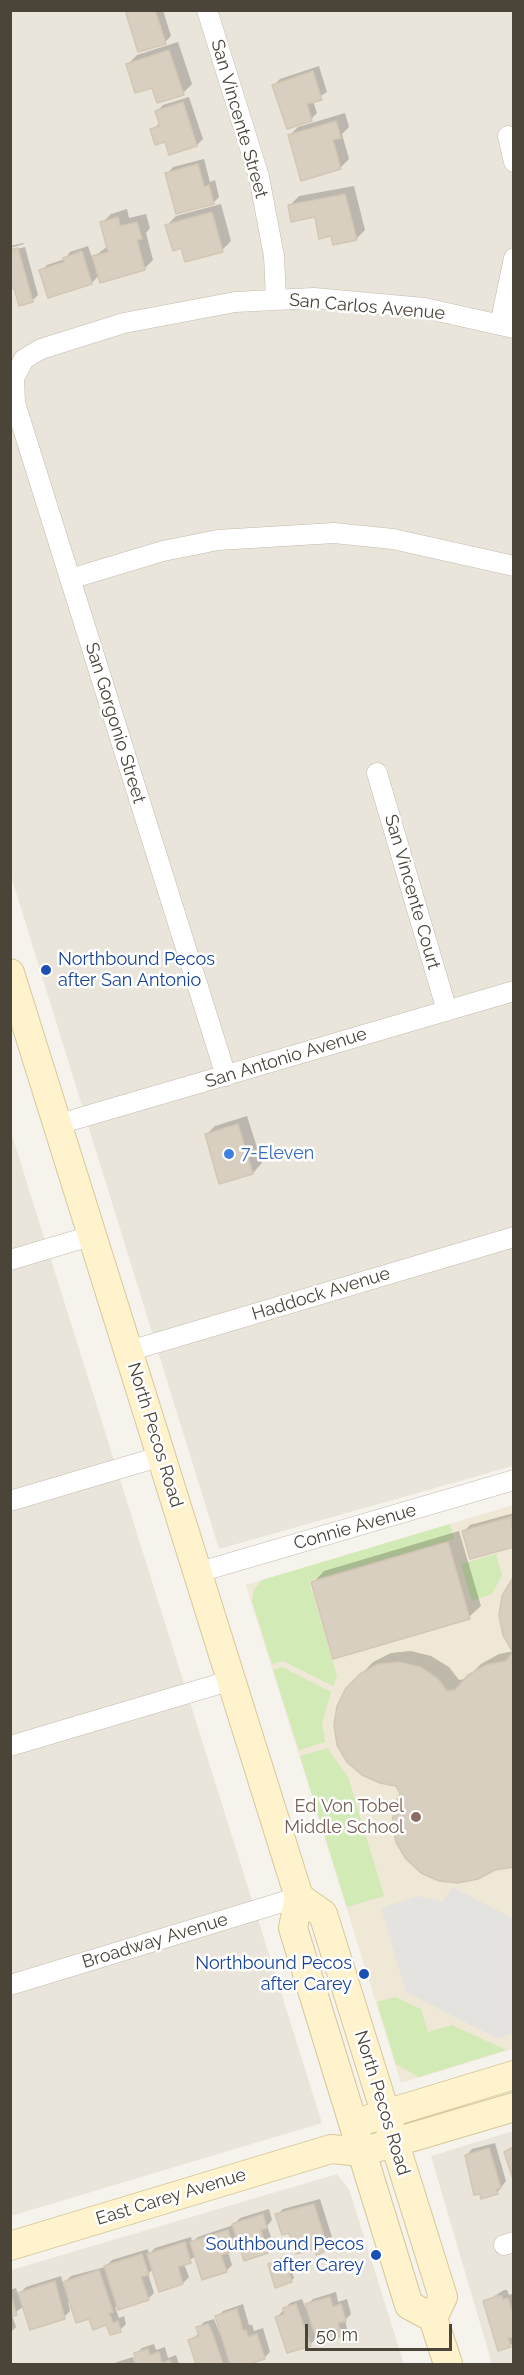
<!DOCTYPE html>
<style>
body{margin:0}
#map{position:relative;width:524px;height:2375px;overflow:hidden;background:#f6f3ec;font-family:Raleway,sans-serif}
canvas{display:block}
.frame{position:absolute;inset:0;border:12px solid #4b4439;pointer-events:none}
.scale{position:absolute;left:305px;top:2324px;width:147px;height:27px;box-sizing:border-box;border:3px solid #4b4439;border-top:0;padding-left:8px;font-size:18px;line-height:21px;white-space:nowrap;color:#4b4439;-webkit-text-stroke:4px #fff;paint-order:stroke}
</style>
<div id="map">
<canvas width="524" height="2375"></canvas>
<div class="frame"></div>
<div class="scale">50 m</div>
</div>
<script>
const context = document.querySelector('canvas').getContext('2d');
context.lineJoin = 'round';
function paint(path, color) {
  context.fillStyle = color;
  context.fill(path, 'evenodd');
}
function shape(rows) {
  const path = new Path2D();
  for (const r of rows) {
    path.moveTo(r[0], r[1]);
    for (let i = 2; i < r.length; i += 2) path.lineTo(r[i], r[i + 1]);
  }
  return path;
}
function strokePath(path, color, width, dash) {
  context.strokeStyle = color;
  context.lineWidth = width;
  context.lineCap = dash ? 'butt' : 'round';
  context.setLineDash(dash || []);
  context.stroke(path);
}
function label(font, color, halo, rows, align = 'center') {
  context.font = font + ' Raleway,sans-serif';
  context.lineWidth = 5;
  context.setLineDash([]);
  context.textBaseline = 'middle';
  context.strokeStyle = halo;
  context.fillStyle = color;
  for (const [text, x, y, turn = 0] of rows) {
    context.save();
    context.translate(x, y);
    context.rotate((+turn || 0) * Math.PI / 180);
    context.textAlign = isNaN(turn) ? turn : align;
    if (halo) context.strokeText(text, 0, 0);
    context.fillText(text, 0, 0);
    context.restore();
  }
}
paint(shape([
 [10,11,513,11,513,1466,219,1549,11,876],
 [10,1129,322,2123,11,2216,10,2216],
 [513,2131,513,2364,492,2364,431,2156],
 [337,2174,349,2189,404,2364,11,2364,11,2270]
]), '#eae5da');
paint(shape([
 [513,1505,513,2049,401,2083,246,1585]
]), '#efe8d6');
paint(shape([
 [450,1524,454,1539,309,1581,337,1676,333,1686,283,1661,272,1664,252,1601,254,1590,262,1580],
 [496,1554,502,1575,492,1594,472,1601,461,1564],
 [282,1667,331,1692,322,1723,325,1742,299,1750,273,1670],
 [327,1748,348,1777,384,1896,347,1907,300,1756],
 [395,1997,421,2009,428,2032,452,2025,506,2050,419,2077,396,2064,377,2002]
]), '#d2eab5');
paint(shape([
 [452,1887,513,1918,513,2033,497,2038,406,1992,381,1908,418,1896,443,1902]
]), '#e5e3e0');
paint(shape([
 [126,10,163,10,171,36,165,42],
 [178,42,192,84,183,93,128,64,137,55],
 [319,66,327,92,313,101,317,113,311,119,274,85,280,79],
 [189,97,203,139,197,145,170,153,166,140,152,130,161,122,157,111,163,105],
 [345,113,349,127,342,134,349,159,340,168,289,136,298,127],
 [204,159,210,182,215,180,219,197,213,203,167,174,173,167],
 [354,186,365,230,356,239,332,234,316,216,290,205,299,196],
 [221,204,231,241,222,250,182,246,167,225,176,216],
 [127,209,129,218,146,214,150,228,146,233,153,260,144,269,99,275,92,283,49,296,41,271,47,265,65,259,70,252,88,246,92,258,108,246,102,223,111,214],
 [23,243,24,244,10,248,10,246],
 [25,247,38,295,32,301,16,286,10,251],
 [247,1116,262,1163,253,1173,220,1182,206,1135,215,1126],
 [514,1513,514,1545,464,1531,470,1525],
 [459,1531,481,1606,469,1617,313,1583,324,1571],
 [411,1651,431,1656,449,1667,459,1680,466,1679,481,1664,499,1654,514,1651,509,1865,401,1794,347,1689,373,1662,391,1653],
 [495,2143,506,2181,497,2193,480,2192,466,2156,472,2149],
 [320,2199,332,2237,324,2251,290,2231,277,2215,283,2209],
 [269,2209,272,2220,267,2226,274,2245,268,2251,245,2259,240,2244,228,2252,232,2265,226,2271,196,2256,184,2264,189,2277,183,2283,153,2269,148,2274,154,2293,148,2299,115,2307,119,2318,124,2316,126,2324,120,2330,90,2317,70,2300,68,2301,70,2311,64,2317,24,2306,12,2315,16,2327,10,2333,10,2290,16,2288,18,2295,26,2287,61,2276,63,2284,71,2276,105,2267,112,2260,148,2249,149,2254,155,2248,191,2237,192,2242,198,2237,233,2225,240,2218],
 [287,2257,294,2278,291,2281,269,2264],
 [504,2290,507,2290,509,2295,514,2293,514,2342,510,2346,485,2302],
 [336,2292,338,2302,347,2299,351,2314,345,2320,347,2329,341,2335,317,2337,310,2345,277,2317,290,2303,302,2299,305,2307,313,2299],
 [243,2304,249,2325,252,2325,254,2331,263,2328,270,2352,264,2358,243,2364,198,2364,190,2340,200,2333,198,2328,204,2322,214,2319,219,2332,221,2332,217,2317,223,2311],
 [154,2344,156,2350,165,2347,168,2358,176,2355,179,2364,139,2364,136,2354,142,2348],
 [133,2357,135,2364,110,2364,111,2364]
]), '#0003');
const building = shape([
 [125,10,155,10,166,44,138,52,125,10],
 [169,50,184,95,157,103,152,88,135,93,126,64,169,50],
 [313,71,322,100,307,104,312,121,287,129,272,85,313,71],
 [183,102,197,146,169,155,165,142,155,145,150,129,160,126,155,111,183,102],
 [336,121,341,138,333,140,341,169,301,181,288,135,336,121],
 [198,164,204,187,209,185,214,204,176,214,165,173,198,164],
 [345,194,357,240,333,245,331,236,319,239,315,217,291,222,288,205,345,194],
 [212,212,223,252,185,262,181,248,173,251,165,225,212,212],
 [118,217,120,226,137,222,142,239,137,240,145,270,100,283,92,256,108,252,100,222,118,217],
 [18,248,33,302,19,306,14,288,10,289,10,250,18,248],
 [82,251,92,284,48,298,39,270,64,262,63,258,82,251],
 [238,1124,253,1174,219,1184,205,1134,238,1124],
 [511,1517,514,1547,470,1559,462,1531,511,1517],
 [448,1542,470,1619,333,1659,311,1582,448,1542],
 [514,1576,514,1867,495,1870,478,1879,458,1883,439,1881,421,1873,406,1859,396,1842,392,1823,395,1803,400,1794,396,1786,380,1783,362,1775,347,1762,337,1745,334,1725,337,1706,346,1688,360,1674,378,1664,399,1662,420,1667,437,1678,447,1691,455,1690,468,1675,486,1665,506,1661,513,1652,503,1635,499,1615,502,1596,514,1576],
 [513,2147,514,2147,514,2182,504,2152,513,2147],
 [489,2148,501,2188,496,2189,498,2194,481,2199,480,2194,474,2195,465,2155,489,2148],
 [314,2204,327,2245,323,2246,324,2252,316,2255,314,2249,296,2254,289,2233,282,2235,275,2214,314,2204],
 [263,2214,267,2228,261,2230,268,2253,244,2261,232,2224,263,2214],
 [228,2230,235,2251,221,2255,227,2272,202,2280,190,2242,228,2230],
 [185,2242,191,2263,178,2267,183,2284,159,2292,147,2254,185,2242],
 [142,2254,149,2275,141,2277,149,2300,118,2310,104,2266,142,2254],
 [284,2258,292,2282,275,2288,268,2264,284,2258],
 [99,2270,113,2312,109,2313,113,2323,118,2321,121,2332,110,2335,106,2325,93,2330,89,2319,76,2323,63,2282,99,2270],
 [55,2281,65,2319,30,2330,18,2293,55,2281],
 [10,2293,17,2315,10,2317,10,2293],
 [497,2296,502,2296,503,2300,508,2298,514,2318,514,2337,508,2338,511,2347,498,2351,483,2301,497,2296],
 [330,2297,333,2307,341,2304,346,2321,338,2323,342,2336,318,2344,305,2304,330,2297],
 [296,2304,311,2346,287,2353,275,2317,284,2314,283,2308,296,2304],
 [237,2309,243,2331,246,2330,248,2337,257,2334,265,2359,249,2364,230,2364,215,2316,237,2309],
 [208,2324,212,2332,223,2364,196,2364,188,2340,199,2336,196,2327,208,2324],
 [148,2349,150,2355,159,2352,162,2363,170,2360,171,2364,136,2364,134,2353,148,2349]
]);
paint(building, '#d8cfc1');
strokePath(building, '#d3c7b4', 1.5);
const minor = shape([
 [207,10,259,177,274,256,276,299],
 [508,136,514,162],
 [500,325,514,258],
 [70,579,163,551,218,540,334,533,393,539,514,566],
 [377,773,447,1011],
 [226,1076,15,403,14,378,24,359,41,349,124,323,235,302,314,298,424,308,514,328],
 [59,1124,514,991],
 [10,1260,94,1235],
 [129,1351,514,1237],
 [10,1501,162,1456],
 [196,1573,514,1480],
 [10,1746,229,1681],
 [10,1985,299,1897],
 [504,2245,514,2242]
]);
const secondary = shape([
 [10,973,299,1897,293,1928,409,2305,433,2318],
 [299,1897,323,1914,443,2297,433,2318,448,2364],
 [369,2119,514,2075],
 [10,2246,331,2149,362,2152,514,2107]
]);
strokePath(minor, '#c2bbae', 21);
strokePath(secondary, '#d6c79b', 30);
strokePath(minor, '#fff', 20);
strokePath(secondary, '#fff3cd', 28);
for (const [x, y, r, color] of [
 [46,970,6,"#1a4fb4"],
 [229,1154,6,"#3f7fe0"],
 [416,1817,6,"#8d6e63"],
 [364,1974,6,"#1a4fb4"],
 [376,2255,6,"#1a4fb4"]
]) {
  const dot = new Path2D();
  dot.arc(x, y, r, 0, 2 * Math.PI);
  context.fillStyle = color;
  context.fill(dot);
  strokePath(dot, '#fff', 2);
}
label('18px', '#4b4439', '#fff', [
 ["San Vincente Street",239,119,74],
 ["San Carlos Avenue",367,307,5],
 ["San Gorgonio Street",115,723,73],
 ["San Vincente Court",412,892,74],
 ["San Antonio Avenue",286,1058,-17],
 ["Haddock Avenue",321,1294,-17],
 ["North Pecos Road",155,1435,73],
 ["Connie Avenue",355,1527,-16],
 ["Broadway Avenue",155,1941,-17],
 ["North Pecos Road",382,2103,73],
 ["East Carey Avenue",171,2197,-17]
]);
label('18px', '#164399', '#fff', [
 ["Northbound Pecos",58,960,"left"],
 ["after San Antonio",58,981,"left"],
 ["Northbound Pecos",352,1964],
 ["after Carey",352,1985],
 ["Southbound Pecos",364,2245],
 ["after Carey",364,2266]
], 'right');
label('18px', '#366cbe', '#fff', [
 ["7-Eleven",241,1154]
], 'left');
label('18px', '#785e54', '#fff', [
 ["Ed Von Tobel",404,1807],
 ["Middle School",404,1828]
], 'right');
</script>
